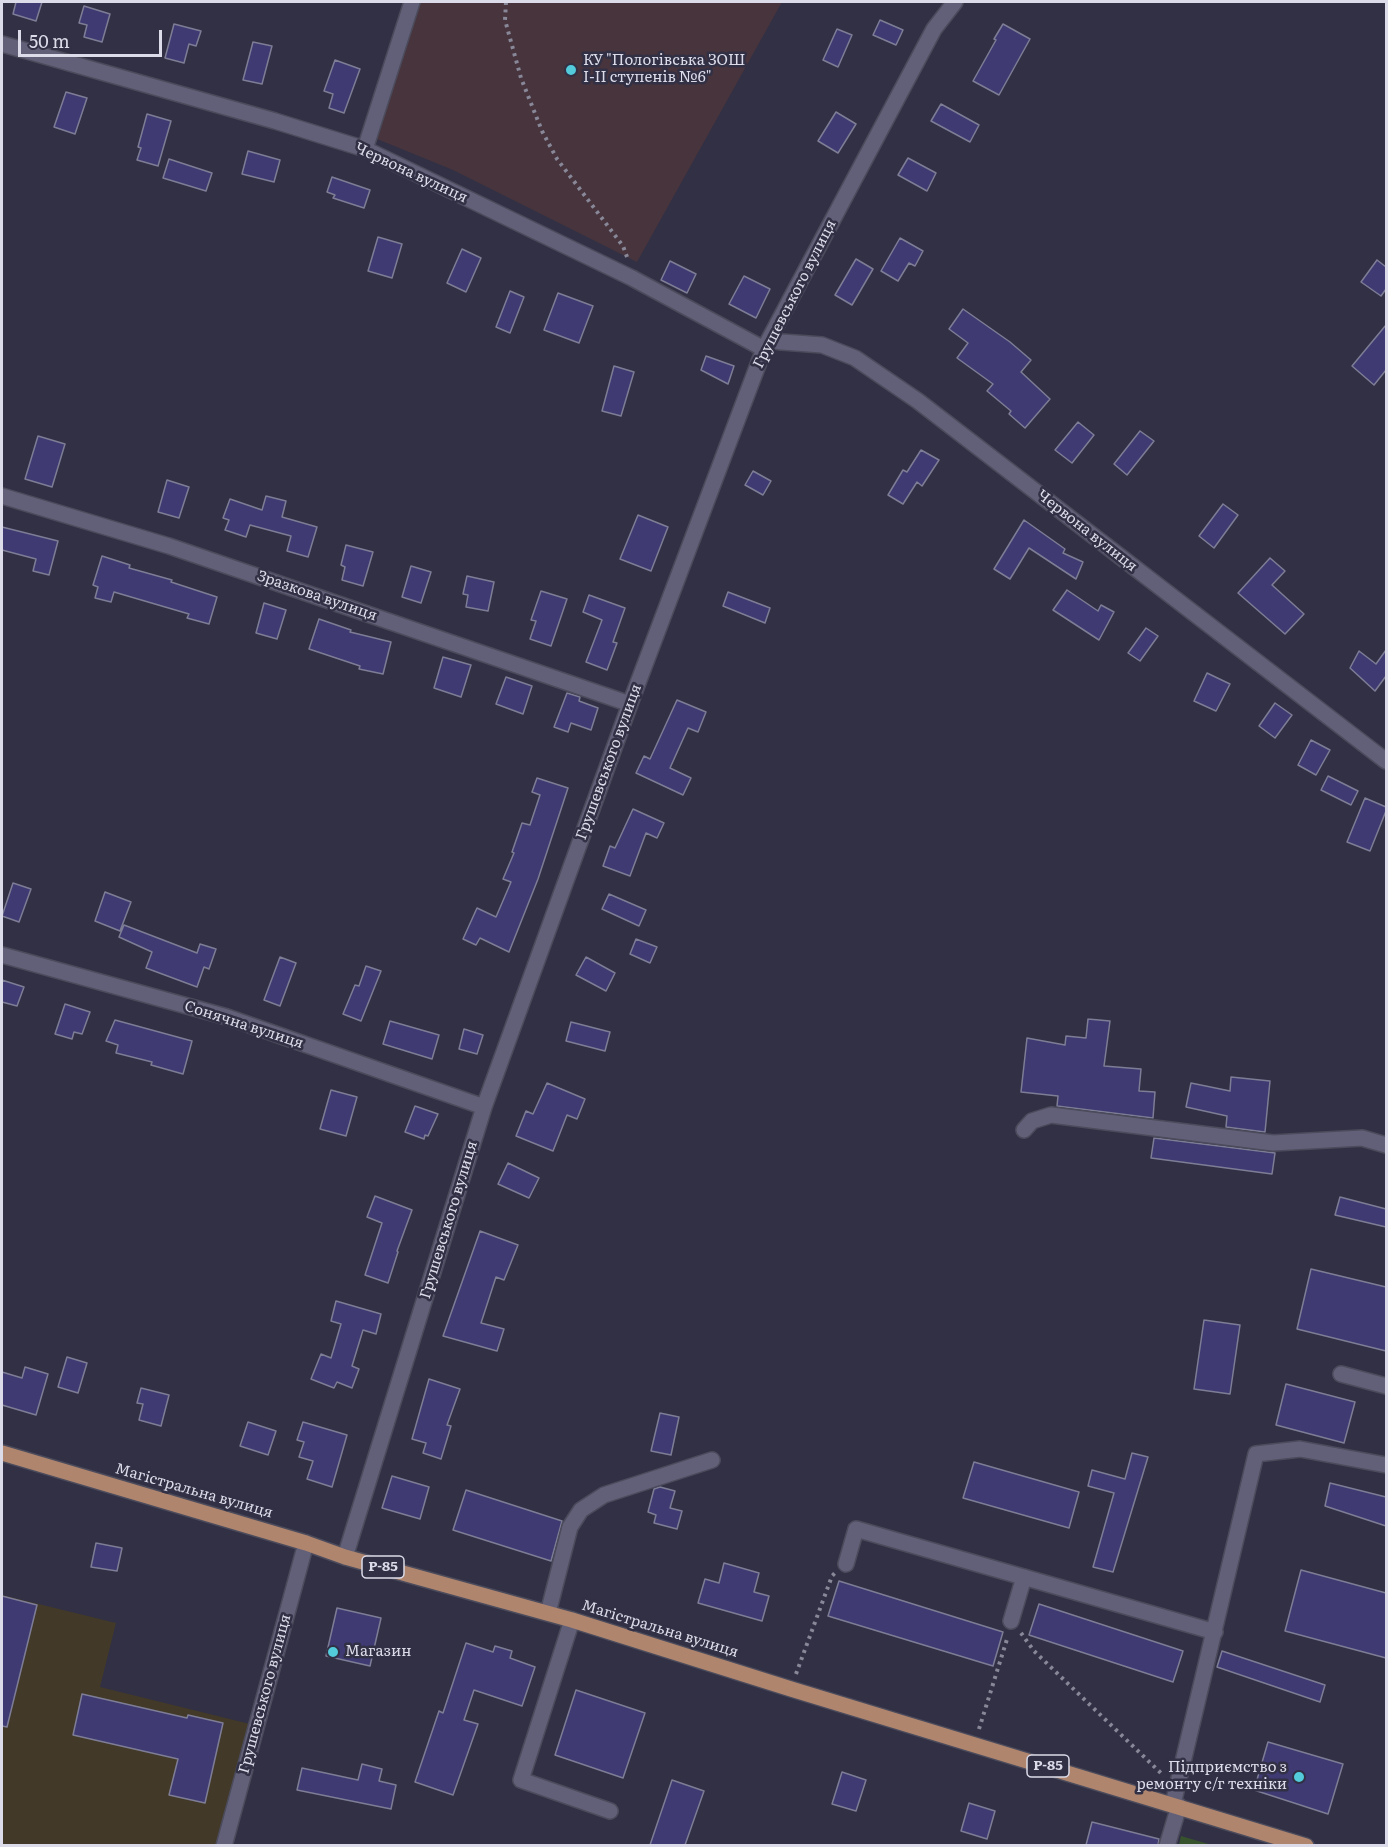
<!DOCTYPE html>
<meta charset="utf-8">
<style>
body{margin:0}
#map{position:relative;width:1388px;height:1847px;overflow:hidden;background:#313045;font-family:Literata,serif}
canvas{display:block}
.frame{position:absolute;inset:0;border:3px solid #dbdbe9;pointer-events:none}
.scale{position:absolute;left:18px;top:30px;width:144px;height:27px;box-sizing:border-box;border:3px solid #dbdbe9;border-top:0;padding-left:8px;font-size:18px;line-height:21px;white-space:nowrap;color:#dbdbe9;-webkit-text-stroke:4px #313045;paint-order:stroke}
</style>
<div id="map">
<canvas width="1388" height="1847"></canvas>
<div class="frame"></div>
<div class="scale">50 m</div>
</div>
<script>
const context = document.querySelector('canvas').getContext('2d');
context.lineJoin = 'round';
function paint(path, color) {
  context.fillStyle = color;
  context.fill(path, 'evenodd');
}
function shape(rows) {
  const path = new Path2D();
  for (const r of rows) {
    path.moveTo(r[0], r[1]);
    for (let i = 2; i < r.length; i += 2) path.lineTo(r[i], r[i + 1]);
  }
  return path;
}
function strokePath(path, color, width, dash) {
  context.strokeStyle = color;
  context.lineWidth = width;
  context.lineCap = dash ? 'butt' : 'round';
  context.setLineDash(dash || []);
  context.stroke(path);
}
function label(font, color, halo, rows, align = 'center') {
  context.font = font + ' Literata,serif';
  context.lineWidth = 5;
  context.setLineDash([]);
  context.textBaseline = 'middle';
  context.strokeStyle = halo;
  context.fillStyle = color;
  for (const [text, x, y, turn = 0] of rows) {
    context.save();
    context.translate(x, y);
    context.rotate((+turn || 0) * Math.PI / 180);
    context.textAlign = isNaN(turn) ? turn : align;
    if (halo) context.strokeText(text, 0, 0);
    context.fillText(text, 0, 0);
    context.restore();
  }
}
paint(shape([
 [2,1595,116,1623,100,1687,250,1724,216,1845,2,1846]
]), '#423928');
paint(shape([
 [420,2,782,2,637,262,453,170,377,139]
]), '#47343d');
paint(shape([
 [1181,1836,1212,1845,1179,1845]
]), '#37532e');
const building = shape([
 [16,2,42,2,36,21,13,14,16,2],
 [84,6,110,14,102,42,84,37,87,25,79,23,84,6],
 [880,20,903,30,896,45,873,35,880,20],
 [174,24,201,31,196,46,189,44,184,63,165,58,174,24],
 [1003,24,1030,39,999,95,973,81,996,40,994,39,1003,24],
 [837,29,852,35,838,67,823,60,837,29],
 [253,42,272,46,262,84,243,80,253,42],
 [335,60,360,69,344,113,329,108,333,94,324,91,335,60],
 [66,92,87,98,75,134,54,127,66,92],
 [941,104,979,125,970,142,931,121,941,104],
 [836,112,856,124,838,153,818,141,836,112],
 [147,114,171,121,158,166,137,160,141,148,138,147,147,114],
 [248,151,280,160,274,182,242,174,248,151],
 [908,158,936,173,927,191,898,175,908,158],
 [169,159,212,173,206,191,163,178,169,159],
 [332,177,370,190,364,208,333,198,335,195,327,192,332,177],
 [378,237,402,244,392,278,368,271,378,237],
 [900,238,923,251,915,266,909,263,898,281,881,271,900,238],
 [462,249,481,258,466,292,447,283,462,249],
 [856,259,873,269,852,305,835,295,856,259],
 [1377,260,1386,267,1386,289,1381,296,1361,282,1377,260],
 [670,261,696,274,687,293,661,280,670,261],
 [744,276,770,289,756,318,729,304,744,276],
 [510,291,524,297,510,333,496,327,510,291],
 [558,293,593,306,579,343,544,330,558,293],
 [963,309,1010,342,1031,360,1021,372,1050,399,1025,428,1009,414,1011,411,987,391,993,384,957,358,968,343,949,329,963,309],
 [1386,325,1386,370,1374,385,1352,366,1386,325],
 [706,356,734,366,728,384,701,370,706,356],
 [614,366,634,372,621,416,602,411,614,366],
 [1078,422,1094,435,1072,463,1055,450,1078,422],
 [1140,431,1154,441,1127,475,1114,464,1140,431],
 [38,436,65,444,52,487,25,479,38,436],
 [921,450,939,460,922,486,917,482,903,504,888,495,903,470,907,472,921,450],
 [753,471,771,481,763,495,745,485,753,471],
 [167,480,189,487,179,518,158,512,167,480],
 [266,496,286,501,282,517,317,527,308,557,287,551,291,536,250,525,246,537,225,530,229,520,223,518,230,499,262,510,266,496],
 [1223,504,1238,515,1214,548,1199,536,1223,504],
 [638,515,668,527,651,571,620,559,638,515],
 [1024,520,1065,549,1063,553,1083,562,1076,579,1029,548,1010,579,994,569,1024,520],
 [2,527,58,541,49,575,33,571,36,559,2,550,2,527],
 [346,545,373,552,363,586,342,580,345,567,341,565,346,545],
 [102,556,130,565,129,568,172,580,171,582,217,597,209,624,187,618,189,614,114,592,111,602,95,598,98,587,93,585,102,556],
 [1270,558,1285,571,1272,585,1304,614,1285,634,1238,593,1270,558],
 [411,566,431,572,421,603,402,597,411,566],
 [467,576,494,582,488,611,466,607,468,595,463,594,467,576],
 [1067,590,1098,611,1101,605,1114,612,1099,640,1053,610,1067,590],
 [541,591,567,599,551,646,530,639,536,621,531,620,541,591],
 [728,592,770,608,765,623,723,606,728,592],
 [589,595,625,608,613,642,617,643,607,670,586,662,602,620,583,612,589,595],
 [264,603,286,610,277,639,256,633,264,603],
 [319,619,351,630,350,632,391,642,383,674,359,669,360,666,309,649,319,619],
 [1146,628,1158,636,1140,661,1128,653,1146,628],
 [1386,650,1386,676,1375,691,1350,668,1359,651,1376,664,1386,650],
 [443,657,471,665,461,697,434,688,443,657],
 [1207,673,1230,684,1216,711,1194,701,1207,673],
 [506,677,532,686,523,714,496,704,506,677],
 [567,693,580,697,579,701,598,708,591,730,571,723,568,732,554,727,567,693],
 [677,700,706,712,698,732,688,728,670,768,691,778,683,795,636,773,644,756,650,759,677,700],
 [1275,703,1292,715,1275,738,1259,726,1275,703],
 [1311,740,1330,750,1316,775,1298,765,1311,740],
 [1328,776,1358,791,1351,805,1321,790,1328,776],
 [537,778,568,788,538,879,509,952,480,938,476,945,463,939,477,908,496,917,511,882,503,879,514,853,512,852,522,823,530,825,540,795,532,792,537,778],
 [1365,798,1386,807,1386,811,1370,851,1347,842,1365,798],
 [633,809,664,823,657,838,646,833,630,876,603,866,610,846,615,848,633,809],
 [13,883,31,889,19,922,2,916,13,883],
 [105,892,131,902,120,931,95,921,105,892],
 [609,894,646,910,639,926,602,909,609,894],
 [124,925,197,953,200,944,216,949,209,969,204,967,197,987,146,968,152,952,119,937,124,925],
 [636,939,657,947,650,963,630,954,636,939],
 [280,957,296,963,280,1006,264,1000,280,957],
 [586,957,615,973,606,991,576,975,586,957],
 [366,966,381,971,361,1021,343,1014,355,985,359,986,366,966],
 [2,980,24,987,17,1006,2,1002,2,980],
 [65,1004,90,1012,82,1034,74,1032,72,1039,55,1034,65,1004],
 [1088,1019,1110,1021,1104,1066,1141,1069,1139,1091,1155,1092,1153,1118,1057,1106,1058,1096,1021,1092,1027,1038,1065,1045,1066,1036,1086,1038,1088,1019],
 [115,1020,192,1041,183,1074,151,1065,152,1062,116,1053,118,1045,106,1041,115,1020],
 [390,1021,439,1035,432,1059,383,1044,390,1021],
 [571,1022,610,1032,605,1051,566,1041,571,1022],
 [464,1029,483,1035,477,1054,459,1049,464,1029],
 [1231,1077,1270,1081,1265,1132,1226,1127,1227,1116,1186,1107,1191,1083,1230,1091,1231,1077],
 [547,1083,585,1099,577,1119,567,1115,553,1151,516,1136,526,1111,533,1114,547,1083],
 [331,1090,357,1097,346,1136,320,1129,331,1090],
 [415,1106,438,1114,428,1136,425,1135,424,1139,405,1132,415,1106],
 [1154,1138,1275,1153,1272,1174,1151,1158,1154,1138],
 [508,1163,539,1178,529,1198,498,1184,508,1163],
 [375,1196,412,1210,397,1251,398,1252,388,1283,365,1275,382,1223,367,1217,375,1196],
 [1340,1197,1386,1209,1386,1227,1335,1215,1340,1197],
 [480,1231,518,1245,504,1280,496,1277,481,1323,504,1329,497,1351,443,1336,480,1231],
 [1311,1269,1386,1287,1386,1351,1297,1329,1311,1269],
 [336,1301,381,1314,376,1334,363,1330,352,1366,359,1369,352,1388,337,1382,334,1388,311,1379,321,1354,331,1358,341,1324,331,1321,336,1301],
 [1204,1320,1240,1325,1230,1394,1194,1389,1204,1320],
 [67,1357,87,1363,78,1393,58,1387,67,1357],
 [25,1367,48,1374,36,1415,2,1405,2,1372,22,1378,25,1367],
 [429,1379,460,1389,447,1425,451,1426,441,1459,423,1453,426,1443,412,1439,429,1379],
 [1286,1384,1355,1402,1344,1443,1276,1425,1286,1384],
 [141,1388,169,1395,161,1426,139,1420,143,1404,137,1403,141,1388],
 [660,1413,679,1417,671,1455,651,1451,660,1413],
 [248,1422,276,1431,268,1455,240,1446,248,1422],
 [303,1422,347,1435,332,1487,307,1479,313,1461,299,1457,304,1442,297,1440,303,1422],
 [1132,1453,1148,1457,1113,1572,1093,1567,1114,1493,1088,1486,1092,1470,1125,1479,1132,1453],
 [974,1462,1079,1492,1069,1528,963,1498,974,1462],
 [392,1476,429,1487,420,1519,382,1508,392,1476],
 [1330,1483,1386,1497,1386,1526,1325,1506,1330,1483],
 [660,1487,675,1491,670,1508,682,1511,677,1529,654,1523,656,1515,648,1512,654,1489,660,1487],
 [466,1490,562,1521,551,1561,453,1530,466,1490],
 [96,1543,122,1548,117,1571,91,1567,96,1543],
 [724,1563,759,1573,754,1592,769,1596,762,1621,698,1603,705,1579,719,1583,724,1563],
 [1301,1570,1386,1593,1386,1658,1285,1631,1301,1570],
 [839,1581,1003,1632,993,1666,828,1616,839,1581],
 [2,1596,37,1605,7,1727,2,1726,2,1596],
 [1039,1604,1183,1651,1173,1682,1029,1635,1039,1604],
 [337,1608,381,1618,370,1666,326,1656,337,1608],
 [466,1643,493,1652,495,1646,512,1651,510,1658,535,1667,522,1706,474,1690,464,1720,478,1724,453,1795,415,1782,439,1711,443,1713,466,1643],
 [1222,1651,1325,1685,1320,1702,1217,1667,1222,1651],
 [576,1690,645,1713,623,1778,555,1755,576,1690],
 [82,1694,187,1718,188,1715,223,1723,205,1803,169,1795,178,1759,73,1735,82,1694],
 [1268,1742,1343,1764,1328,1814,1254,1790,1268,1742],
 [362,1764,382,1769,379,1781,396,1785,391,1809,297,1790,302,1768,358,1780,362,1764],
 [842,1772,866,1780,856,1811,832,1804,842,1772],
 [672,1780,704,1791,685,1845,650,1845,672,1780],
 [969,1803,995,1811,987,1839,961,1831,969,1803],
 [1092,1822,1159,1839,1158,1845,1086,1845,1092,1822]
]);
paint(building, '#3f3a72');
strokePath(building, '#7e7d96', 1.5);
const minor = shape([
 [2,44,275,121,365,149,632,278,764,349],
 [365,149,412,2],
 [769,340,782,342,822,345,855,358,918,401,1386,761],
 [2,496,169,546,630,704],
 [2,955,227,1017,484,1107],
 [1024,1130,1032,1121,1051,1115,1273,1143,1362,1138,1386,1145],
 [1341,1374,1386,1386],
 [345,1557,484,1107,630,704,764,349,934,29,955,2],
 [846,1564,856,1529,1215,1632],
 [548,1613,570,1527,581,1510,604,1495,712,1460],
 [572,1620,521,1780,610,1811],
 [1011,1621,1024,1577],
 [1173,1804,1256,1454,1300,1449,1386,1465],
 [224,1846,306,1543],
 [1167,1846,1179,1806]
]);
const major = shape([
 [2,1453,306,1543,345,1557,572,1620,791,1689,1306,1846]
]);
strokePath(minor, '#4b4b5c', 18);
strokePath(major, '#4b4b5c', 18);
strokePath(shape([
 [506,2,505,20,521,78,542,131,557,159,623,246,627,257],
 [1021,1633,1034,1651,1164,1776],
 [796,1674,832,1576,835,1573],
 [979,1729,1008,1636]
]), '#889', 4, [3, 4.5]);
strokePath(minor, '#616078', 15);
strokePath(major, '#af856e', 15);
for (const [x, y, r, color] of [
 [571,70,6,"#53cbdb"],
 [333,1652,6,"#53cbdb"],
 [1299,1777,6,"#53cbdb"]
]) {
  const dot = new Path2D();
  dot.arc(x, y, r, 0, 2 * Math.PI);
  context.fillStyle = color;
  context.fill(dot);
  strokePath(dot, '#313045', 2);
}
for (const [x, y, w] of [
 [383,1567,42],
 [1048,1766,42]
]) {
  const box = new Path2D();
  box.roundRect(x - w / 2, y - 11, w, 22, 4.5);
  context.fillStyle = '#313045';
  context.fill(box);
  strokePath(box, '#dbdbe9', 1.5);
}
label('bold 14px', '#dbdbe9', null, [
 ["Р-85",383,1567],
 ["Р-85",1048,1766]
]);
label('15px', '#dbdbe9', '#313045', [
 ["КУ \"Пологівська ЗОШ",583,61],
 ["І-ІІ ступенів №6\"",583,78],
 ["Магазин",345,1652],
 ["Підприємство з",1287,1768,"right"],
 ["ремонту с/г техніки",1287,1785,"right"]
], 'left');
label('15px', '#dbdbe9', '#313045', [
 ["Червона вулиця",411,173,25],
 ["Грушевського вулиця",795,294,-63],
 ["Червона вулиця",1087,531,38],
 ["Зразкова вулиця",317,596,19],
 ["Грушевського вулиця",609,762,-70],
 ["Сонячна вулиця",244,1025,18],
 ["Грушевського вулиця",449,1220,-73],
 ["Магістральна вулиця",194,1491,16],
 ["Магістральна вулиця",660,1629,17],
 ["Грушевського вулиця",265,1694,-75]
]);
</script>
